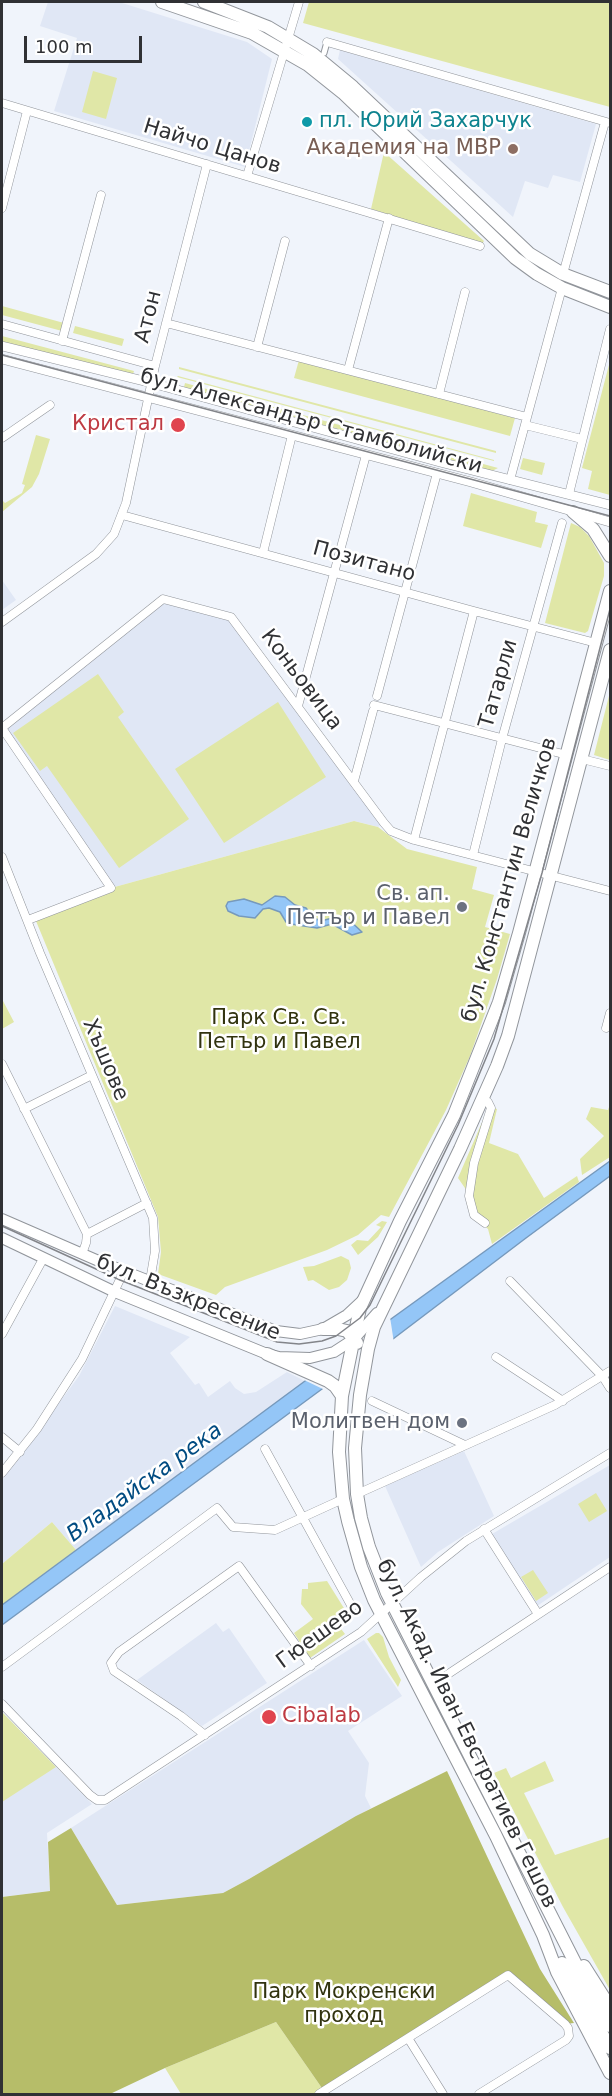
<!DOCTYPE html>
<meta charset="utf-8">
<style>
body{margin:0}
#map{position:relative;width:612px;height:2096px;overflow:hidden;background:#f0f4fb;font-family:"DejaVu Sans",sans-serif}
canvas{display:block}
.frame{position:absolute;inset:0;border:3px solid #303134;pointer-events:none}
.scale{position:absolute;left:24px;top:36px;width:118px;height:27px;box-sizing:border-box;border:3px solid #303134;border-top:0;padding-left:8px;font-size:18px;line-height:21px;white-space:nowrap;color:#303134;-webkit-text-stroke:4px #fff;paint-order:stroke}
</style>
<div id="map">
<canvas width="612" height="2096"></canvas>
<div class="frame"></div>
<div class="scale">100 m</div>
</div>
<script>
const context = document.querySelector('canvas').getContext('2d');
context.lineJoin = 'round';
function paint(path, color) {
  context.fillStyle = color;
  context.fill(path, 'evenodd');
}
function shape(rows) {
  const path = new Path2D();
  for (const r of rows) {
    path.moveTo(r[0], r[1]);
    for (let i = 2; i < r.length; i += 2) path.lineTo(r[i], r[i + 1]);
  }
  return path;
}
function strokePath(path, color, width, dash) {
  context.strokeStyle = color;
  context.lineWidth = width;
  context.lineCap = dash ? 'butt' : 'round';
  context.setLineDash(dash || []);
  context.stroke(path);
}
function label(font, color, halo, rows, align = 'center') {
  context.font = font + ' "DejaVu Sans",sans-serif';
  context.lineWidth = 5;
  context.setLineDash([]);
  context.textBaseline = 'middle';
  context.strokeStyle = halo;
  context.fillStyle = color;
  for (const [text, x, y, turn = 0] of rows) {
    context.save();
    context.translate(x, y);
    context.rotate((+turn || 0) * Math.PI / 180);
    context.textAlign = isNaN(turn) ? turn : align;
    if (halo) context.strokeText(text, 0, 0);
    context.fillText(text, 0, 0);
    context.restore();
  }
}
paint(shape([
 [48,2,119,2,247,42,272,59,245,167,54,111,77,38,40,26],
 [340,50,596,124,580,182,553,175,548,188,525,181,513,217,338,59],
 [2,580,16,600,2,610],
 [163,599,231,617,384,823,378,827,354,821,111,888,2,728],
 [115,1306,190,1337,170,1353,195,1385,199,1383,208,1397,230,1381,235,1388,244,1394,256,1392,287,1372,305,1381,76,1550,52,1522,2,1564,2,1480,79,1376],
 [464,1451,494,1516,438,1552,421,1567,385,1486],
 [610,1465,610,1557,537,1606,492,1534],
 [216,1623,223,1632,229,1628,267,1683,202,1726,137,1680],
 [364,1640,402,1696,348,1731,369,1763,365,1796,371,1808,249,1879,223,1893,117,1905,71,1828],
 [2,1712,92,1804,47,1833,50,1891,2,1897]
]), '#e0e7f5');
paint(shape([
 [309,2,610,2,610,107,303,23],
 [93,71,117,78,106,119,82,112],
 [384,152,484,241,482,244,371,209],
 [2,306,64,323,62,331,2,315],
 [75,326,124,339,122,346,73,333],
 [2,336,134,371,133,374,89,363,59,358,2,342],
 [299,360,515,418,510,436,294,378],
 [610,361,610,495,588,489,592,471,582,468],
 [179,367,496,451,496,453,179,369],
 [178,376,494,460,494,461,177,377],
 [185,383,498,468,492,471,184,387],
 [36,435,50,439,39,474,32,487,2,512,2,500,5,503,22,493,25,485,22,484],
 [523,458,545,463,542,475,520,469],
 [471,493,537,512,535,522,548,525,541,548,463,526],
 [571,523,580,527,589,536,604,563,604,576,588,631,585,633,545,623],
 [98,674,124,712,118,717,189,819,119,868,47,766,40,771,13,733],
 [610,692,610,760,594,755],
 [278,702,326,777,224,843,175,769],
 [354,821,378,827,407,849,477,867,472,889,494,895,485,927,510,934,497,979,470,1056,446,1110,389,1217,381,1215,358,1235,327,1250,225,1287,216,1295,158,1274,161,1252,158,1217,36,921,114,891,111,888],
 [2,999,14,1022,2,1029],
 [610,1104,610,1157,582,1175,580,1159,604,1136,586,1119,591,1107,608,1110],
 [489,1106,497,1109,489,1143,518,1154,544,1198,577,1176,579,1182,492,1244,488,1229,469,1211,466,1201,467,1191,458,1178],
 [382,1221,387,1222,378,1237,358,1255,351,1245,357,1240,368,1241,381,1227,376,1225],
 [341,1256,349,1260,351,1268,347,1280,339,1287,329,1290,313,1280,308,1281,303,1267,314,1266],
 [596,1493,607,1511,589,1522,578,1504],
 [52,1522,76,1550,2,1605,2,1564],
 [533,1570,548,1593,536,1601,521,1577],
 [327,1581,347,1613,335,1621,345,1634,310,1658,294,1633,313,1619,301,1604,302,1589,308,1589,308,1583],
 [376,1633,379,1633,383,1637,389,1657,401,1680,398,1687,367,1639],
 [2,1712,56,1767,2,1802,2,1711],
 [545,1761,554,1781,524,1793,555,1855,610,1837,610,1990,563,1907,494,1773,506,1768,511,1778],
 [276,2022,324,2091,319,2094,181,2094,165,2068]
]), '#e0e7a7');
paint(shape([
 [447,1771,540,1969,574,2023,565,2024,508,1975,324,2091,276,2022,165,2068,110,2094,2,2094,2,1897,50,1891,48,1842,71,1828,117,1905,223,1893,249,1879,356,1816]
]), '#b6bd69');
const water = shape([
 [275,896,285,897,295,905,306,908,314,918,321,921,340,916,347,918,362,932,352,935,332,924,317,928,291,924,286,922,280,912,269,908,263,909,255,918,239,916,228,911,226,906,228,902,244,899,262,905,275,896],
 [610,1161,610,1176,526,1238,393,1339,322,1389,2,1625,2,1605,305,1381,610,1161]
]);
paint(water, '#94c6f7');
strokePath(water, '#7699bc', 1.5);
paint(shape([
 [390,1317,394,1343,325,1390,302,1379]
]), '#f0f4fb');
const pedestrian = shape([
 [324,53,327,42]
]);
const minor = shape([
 [327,42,610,123],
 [2,103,480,246],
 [247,176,299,2],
 [2,208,27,111],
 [563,274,605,122],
 [166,323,527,417],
 [2,324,155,366],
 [62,341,101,195],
 [257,347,285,241],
 [348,370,389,218],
 [439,394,465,292],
 [525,425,582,439],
 [2,438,50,405],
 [510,480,562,288],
 [569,494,610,329],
 [122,515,474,611,596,643],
 [263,553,292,435],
 [2,622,96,554,114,534,126,503,155,366,207,164],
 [377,696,437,473],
 [374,705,567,755],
 [298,706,366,455],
 [2,728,163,599,231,617,384,823,391,831,414,840,610,891],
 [2,728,111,888,28,920],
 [582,759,610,766],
 [354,781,373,711],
 [414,840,474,611],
 [473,855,502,739,562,523],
 [2,857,40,953,153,1218,155,1251,150,1281],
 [606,1028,610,1013],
 [2,1064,87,1234,86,1243,82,1254],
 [483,1099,488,1102,491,1108,474,1163,469,1196,474,1215,485,1223],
 [24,1109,92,1075],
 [87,1234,147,1203],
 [510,1281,603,1377,610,1388],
 [2,1334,43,1259],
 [496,1357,563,1401],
 [372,1401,465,1445],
 [2,1437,20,1452],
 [265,1449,352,1607],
 [2,1473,37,1429,82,1359,124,1271],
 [357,1494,555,1405,610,1371],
 [484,1529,538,1614],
 [2,1667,217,1508,233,1527,275,1530,343,1499],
 [433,1684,610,1567],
 [2,1704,90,1795,97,1800,105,1800,361,1632,421,1577,466,1541,610,1453],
 [205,1735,181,1716,114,1671,111,1663,119,1652,239,1566,311,1666],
 [408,2038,443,2094],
 [319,2094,508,1975,565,2024,568,2028,569,2036,566,2040,479,2094]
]);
const tertiary = shape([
 [2,346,152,383,440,462,610,505],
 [2,359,471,482,610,522]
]);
const secondary = shape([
 [2,1219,101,1262,276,1331,300,1334,323,1329,347,1315,362,1301],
 [2,1238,115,1292,267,1354,279,1357,310,1358,334,1352,354,1339,377,1313]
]);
const primary = shape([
 [162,2,252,33,308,65,343,93,515,258,537,274,562,288,610,307],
 [204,2,268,27,313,54,353,87,530,254,563,274,610,292],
 [573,512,593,529,610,556],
 [610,591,519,933,499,1002,454,1115,400,1221,360,1308,342,1396,339,1452,343,1499,348,1521,361,1567,374,1600,496,1836,543,1935,557,1972,610,2073],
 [610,650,508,1036,497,1066,460,1149,374,1327,368,1349,360,1395,355,1448,357,1494,361,1518,369,1547,387,1593,592,1996,610,2026],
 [323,1329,338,1329,347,1331,357,1343],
 [267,1354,328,1381,335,1386,342,1396],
 [562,1963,610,2048],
 [584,1966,610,2007]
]);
strokePath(pedestrian, '#91959b', 7);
strokePath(minor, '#91959b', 9);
strokePath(tertiary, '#91959b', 10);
strokePath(secondary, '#91959b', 12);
strokePath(primary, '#91959b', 14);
strokePath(pedestrian, '#fff', 5);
strokePath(minor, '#fff', 8);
strokePath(tertiary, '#fff', 9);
strokePath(secondary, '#fff', 10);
strokePath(primary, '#fff', 12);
strokePath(shape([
 [2,355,610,516],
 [2,1226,120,1280,277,1342,299,1344,322,1341,336,1336,360,1318,370,1305,458,1125,494,1039,542,873,610,609]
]), '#83858a', 1.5);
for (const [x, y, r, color] of [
 [307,122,6,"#0f9aa8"],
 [513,149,6,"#8d6e63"],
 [178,425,8,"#e0444e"],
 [462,907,6,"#6b7280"],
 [462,1423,6,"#6b7280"],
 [269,1717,8,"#e0444e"]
]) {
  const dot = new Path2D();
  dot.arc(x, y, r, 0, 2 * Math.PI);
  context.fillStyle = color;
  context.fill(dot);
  strokePath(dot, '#fff', 2);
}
label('21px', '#0d838f', '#fff', [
 ["пл. Юрий Захарчук",319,122]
], 'left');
label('21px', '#303134', '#fff', [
 ["Найчо Цанов",212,147,17],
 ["Атон",149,317,-76],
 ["бул. Александър Стамболийски",311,422,15],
 ["Позитано",364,562,15],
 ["Коньовица",301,680,53],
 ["Татарли",499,684,-74],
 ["бул. Константин Величков",510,880,-74],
 ["Хъшове",105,1060,67],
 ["бул. Възкресение",188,1298,22],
 ["Гюешево",320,1635,-36],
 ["бул. Акад. Иван Евстратиев Гешов",466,1734,64]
]);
label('21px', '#785e54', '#fff', [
 ["Академия на МВР",501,149]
], 'right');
label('21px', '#be3a42', '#fff', [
 ["Кристал",164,425],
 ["Cibalab",282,1717,"left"]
], 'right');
label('21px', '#5b616d', '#fff', [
 ["Св. ап.",450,895],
 ["Петър и Павел",450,919],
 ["Молитвен дом",450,1423]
], 'right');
label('21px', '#31330f', '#fff', [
 ["Парк Св. Св.",279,1019],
 ["Петър и Павел",279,1043],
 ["Парк Мокренски",344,1993],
 ["проход",344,2017]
]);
label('italic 22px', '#004b81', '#fff', [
 ["Владайска река",145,1483,-36]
]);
</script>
